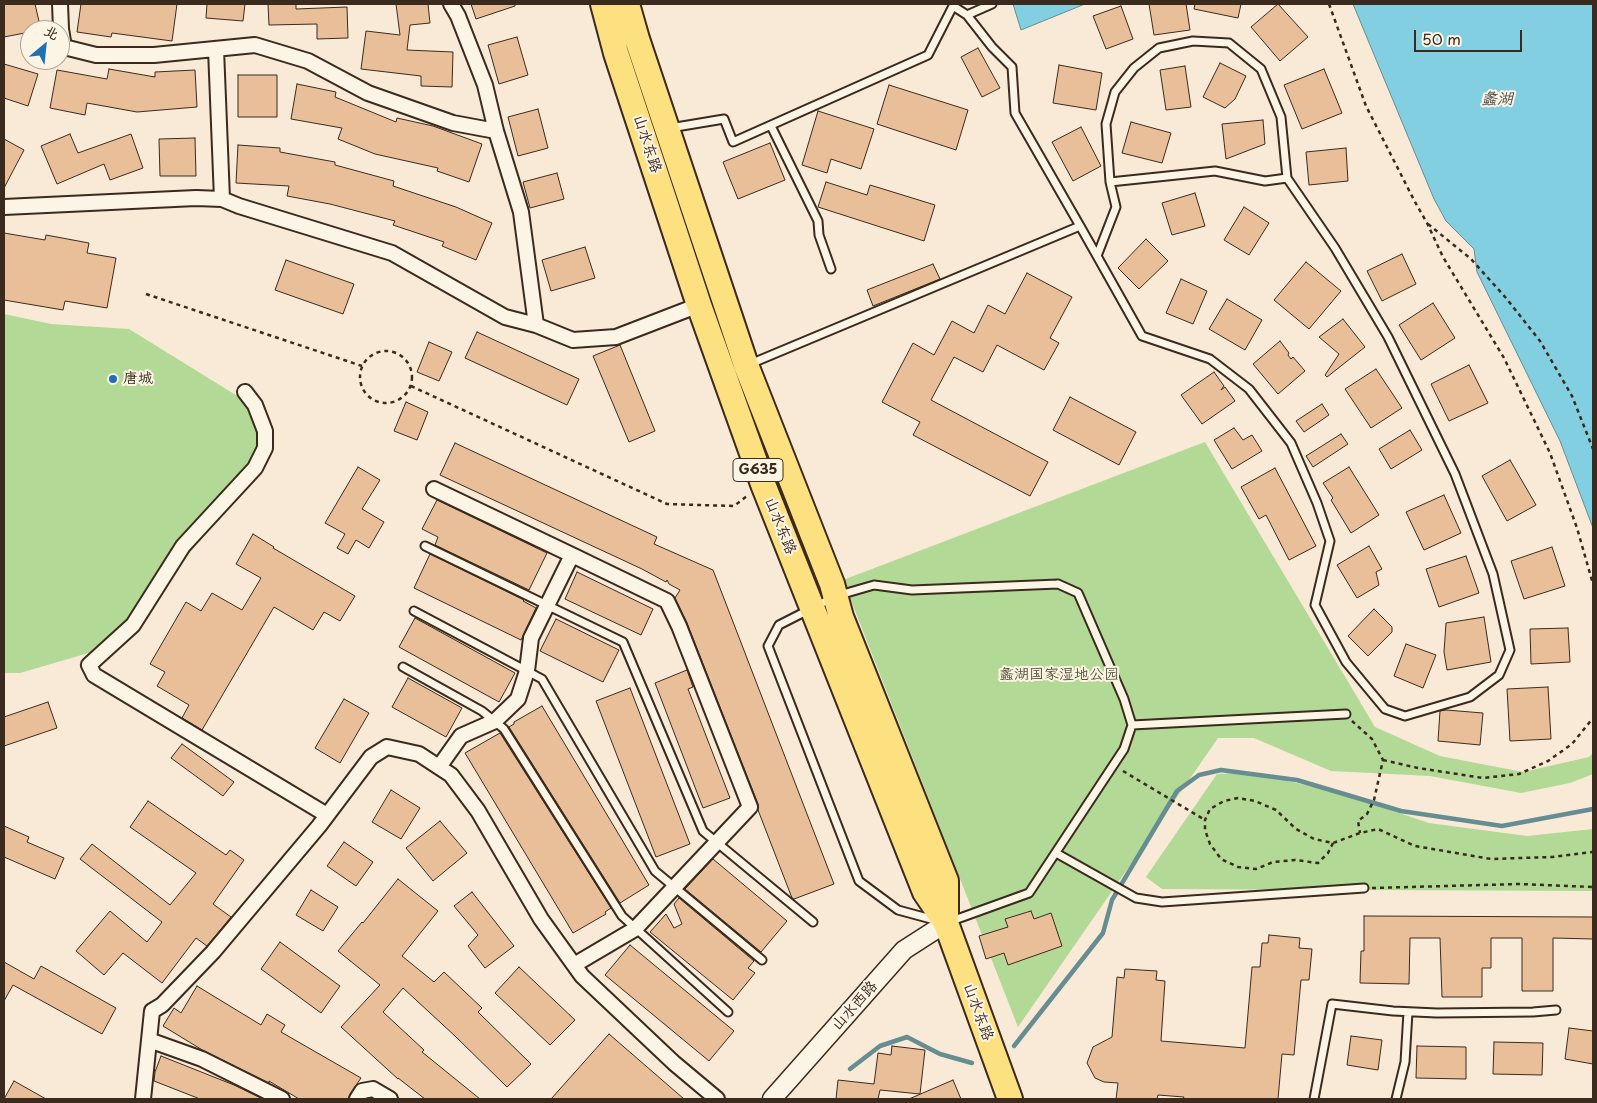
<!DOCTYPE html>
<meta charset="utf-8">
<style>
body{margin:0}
#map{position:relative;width:1597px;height:1103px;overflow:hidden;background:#f8ead6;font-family:"Playpen Sans","LXGW WenKai TC",sans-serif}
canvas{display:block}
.frame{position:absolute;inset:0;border:5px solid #3b2a1e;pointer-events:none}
.north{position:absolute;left:20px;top:20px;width:50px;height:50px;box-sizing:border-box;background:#fcf5e5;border:1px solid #afa495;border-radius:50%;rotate:28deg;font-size:14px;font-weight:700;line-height:20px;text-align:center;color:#3b2a1e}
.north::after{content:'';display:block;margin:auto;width:18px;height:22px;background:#1f6fb2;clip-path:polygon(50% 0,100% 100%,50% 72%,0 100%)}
.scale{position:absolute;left:1414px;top:30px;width:108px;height:22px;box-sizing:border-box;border:2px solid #3b2a1e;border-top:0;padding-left:6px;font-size:15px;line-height:18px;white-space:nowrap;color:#3b2a1e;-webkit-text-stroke:4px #fcf5e5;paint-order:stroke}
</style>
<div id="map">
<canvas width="1597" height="1103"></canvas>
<div class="frame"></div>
<div class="north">北</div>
<div class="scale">50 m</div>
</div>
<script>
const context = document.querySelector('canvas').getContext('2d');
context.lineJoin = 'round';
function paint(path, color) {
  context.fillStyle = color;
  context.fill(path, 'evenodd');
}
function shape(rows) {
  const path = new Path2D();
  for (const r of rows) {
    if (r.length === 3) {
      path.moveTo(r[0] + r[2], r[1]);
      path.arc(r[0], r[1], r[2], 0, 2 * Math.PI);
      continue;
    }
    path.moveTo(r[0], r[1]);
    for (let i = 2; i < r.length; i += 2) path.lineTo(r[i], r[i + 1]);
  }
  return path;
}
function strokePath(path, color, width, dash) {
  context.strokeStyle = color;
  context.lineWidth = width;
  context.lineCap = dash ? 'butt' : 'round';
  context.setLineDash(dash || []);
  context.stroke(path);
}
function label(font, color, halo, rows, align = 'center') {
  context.font = font + ' "Playpen Sans","LXGW WenKai TC",sans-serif';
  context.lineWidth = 4;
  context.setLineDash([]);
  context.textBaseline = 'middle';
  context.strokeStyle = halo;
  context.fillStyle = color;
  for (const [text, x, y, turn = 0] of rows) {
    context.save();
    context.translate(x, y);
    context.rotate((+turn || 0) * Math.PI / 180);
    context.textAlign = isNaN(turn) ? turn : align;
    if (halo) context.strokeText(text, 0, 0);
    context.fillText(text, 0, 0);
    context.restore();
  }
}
paint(shape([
 [4,314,51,324,129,329,260,410,253,479,109,647,20,673,4,673],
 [1205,442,1375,727,1440,756,1523,772,1589,757,1593,753,1593,774,1570,783,1521,793,1430,776,1331,771,1254,738,1218,738,1018,1027,843,580],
 [1251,772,1343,794,1429,823,1527,836,1593,829,1593,891,1162,889,1146,877,1217,774]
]), '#b2d995');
const water = shape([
 [1013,4,1085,4,1021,30,1013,4],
 [1353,4,1593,4,1593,528,1560,441,1477,272,1474,249,1446,221,1434,199,1353,4]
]);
paint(water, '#81cfe0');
strokePath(water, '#658d92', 1);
strokePath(shape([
 [1014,1046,1103,933,1112,900,1177,791,1199,775,1221,770,1297,780,1401,811,1502,826,1593,809],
 [850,1069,880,1046,907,1037,940,1054,972,1063]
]), '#658d92', 4.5);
const building = shape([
 [4,4,35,4,41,30,30,30,30,32,4,37,4,4],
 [81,4,177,4,172,41,112,33,111,37,77,32,81,4],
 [207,4,245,4,243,21,206,18,207,4],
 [268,4,296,4,296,9,347,7,348,38,317,39,317,24,269,25,268,4],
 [396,4,428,4,430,23,410,25,407,50,453,52,452,87,421,86,421,76,361,69,366,31,400,35,396,4],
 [471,4,515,4,515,6,476,19,471,4],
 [1149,4,1186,4,1190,30,1154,35,1149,4],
 [1195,4,1241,4,1238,18,1194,9,1195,4],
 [1278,4,1308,37,1280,61,1251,27,1278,4],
 [1121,6,1133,39,1106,49,1093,16,1121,6],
 [517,37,528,75,499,84,488,45,517,37],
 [978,48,1000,88,982,97,961,57,978,48],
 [1220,63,1246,76,1235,99,1225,108,1203,97,1220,63],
 [4,64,38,74,28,106,4,98,4,64],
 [1059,65,1102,73,1096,110,1053,103,1059,65],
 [1185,66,1191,107,1166,110,1160,70,1185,66],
 [109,69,155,77,155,72,195,70,197,107,137,112,87,103,85,115,50,108,57,70,107,79,109,69],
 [1324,69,1342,113,1302,129,1284,85,1324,69],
 [238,75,277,75,277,117,238,117,238,75],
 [297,84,336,92,335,97,396,122,397,118,433,126,482,144,469,182,437,171,438,168,375,154,338,139,342,128,291,119,297,84],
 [889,85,968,110,956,150,877,124,889,85],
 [538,109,548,148,518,156,508,117,538,109],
 [818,111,874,129,861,169,831,159,827,173,802,165,818,111],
 [1263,120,1265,144,1226,159,1222,124,1263,120],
 [1131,122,1171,133,1162,163,1122,153,1131,122],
 [1081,127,1101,166,1073,181,1052,142,1081,127],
 [70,134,78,153,131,134,143,168,110,180,104,164,57,184,41,146,70,134],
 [195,138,196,176,160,176,159,139,195,138],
 [4,139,24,150,4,188,4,139],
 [770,143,785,180,738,199,723,162,770,143],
 [238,145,280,148,280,152,335,162,335,165,394,181,393,186,456,207,492,223,476,260,442,246,444,242,393,225,395,221,330,204,287,196,289,186,236,183,238,145],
 [1346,148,1348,181,1309,185,1306,152,1346,148],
 [557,173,564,199,530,208,523,182,557,173],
 [826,182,867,195,870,185,935,205,924,241,818,207,826,182],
 [1195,193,1205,226,1172,235,1162,203,1195,193],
 [1244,207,1269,223,1249,255,1224,240,1244,207],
 [4,233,45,240,46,235,89,243,87,253,116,258,107,308,65,301,63,310,4,300,4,233],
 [1146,239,1168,261,1139,289,1118,268,1146,239],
 [585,247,595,278,551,291,542,260,585,247],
 [1402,254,1416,284,1382,301,1367,271,1402,254],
 [286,260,354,284,343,314,275,290,286,260],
 [1306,262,1341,291,1309,329,1274,300,1306,262],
 [933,264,940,279,873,306,867,290,933,264],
 [1027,273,1072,297,1050,338,1059,343,1044,370,997,345,983,372,954,357,931,400,1048,462,1030,496,913,435,920,422,882,402,913,343,934,355,952,321,974,333,988,305,1005,314,1027,273],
 [1181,279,1207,291,1193,324,1166,313,1181,279],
 [1227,299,1262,320,1245,350,1209,329,1227,299],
 [1433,303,1455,338,1421,360,1399,325,1433,303],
 [1343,319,1365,347,1327,377,1325,375,1339,354,1319,337,1343,319],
 [477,332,579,379,567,405,465,358,477,332],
 [1280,341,1289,353,1288,355,1291,359,1293,357,1305,371,1278,394,1253,364,1280,341],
 [429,342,452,352,439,381,417,372,429,342],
 [620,345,655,431,629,442,593,356,620,345],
 [1469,365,1488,403,1449,421,1431,384,1469,365],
 [1376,369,1402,408,1371,428,1345,389,1376,369],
 [1214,372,1224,386,1221,390,1225,387,1235,401,1202,424,1181,395,1214,372],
 [1070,397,1136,432,1119,465,1053,430,1070,397],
 [406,402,428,412,417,440,394,431,406,402],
 [1322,404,1329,415,1304,432,1296,421,1322,404],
 [1234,428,1243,440,1252,435,1262,451,1232,469,1214,440,1234,428],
 [1410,430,1422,450,1391,469,1379,449,1410,430],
 [1341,434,1348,444,1313,467,1306,456,1341,434],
 [455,443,657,537,654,544,713,570,834,884,794,899,792,898,758,810,758,804,687,623,675,598,680,590,669,584,667,580,666,582,642,569,440,475,455,443],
 [1510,460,1536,505,1507,521,1482,476,1510,460],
 [358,467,380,480,362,509,384,522,369,548,356,540,348,554,337,548,345,534,325,523,358,467],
 [1349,467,1379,515,1351,533,1331,500,1333,498,1323,483,1349,467],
 [1275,468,1316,546,1289,560,1266,515,1259,519,1241,487,1275,468],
 [1444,495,1461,533,1424,550,1406,512,1444,495],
 [437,500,547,553,529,590,435,545,438,537,422,529,437,500],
 [253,534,274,547,273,548,355,596,340,621,324,612,313,630,274,607,202,730,182,718,189,705,157,686,165,672,150,664,186,602,201,611,212,593,242,610,261,578,236,564,253,534],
 [1369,546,1382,569,1376,572,1379,585,1357,598,1337,565,1369,546],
 [1552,547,1565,586,1524,599,1511,561,1552,547],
 [430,554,524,600,523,601,536,608,521,640,414,588,430,554],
 [1466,556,1479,593,1439,607,1426,569,1466,556],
 [577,572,653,609,641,635,565,599,577,572],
 [1374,609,1392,627,1392,632,1368,656,1348,636,1374,609],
 [1484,617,1491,662,1447,670,1444,652,1446,623,1484,617],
 [415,618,515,673,499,702,399,647,415,618],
 [556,619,619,650,603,682,540,651,556,619],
 [1568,628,1570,662,1531,664,1530,629,1568,628],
 [1406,644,1436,655,1423,688,1394,676,1406,644],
 [687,670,693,687,688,689,730,798,703,808,655,683,687,670],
 [408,678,462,708,446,737,392,707,408,678],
 [1548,687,1551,739,1510,741,1507,689,1548,687],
 [630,688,690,844,656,857,596,701,630,688],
 [344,699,369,713,340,763,315,748,344,699],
 [48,702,57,728,4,746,4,717,48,702],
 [542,706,649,885,620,903,509,727,514,724,514,722,542,706],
 [1446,710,1483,713,1480,745,1438,741,1440,711,1446,710],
 [500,733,611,908,605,912,606,914,573,933,465,753,500,733],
 [182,744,234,782,223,796,171,758,182,744],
 [391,790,420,808,401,839,372,822,391,790],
 [148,801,226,855,230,850,244,860,213,904,231,917,207,946,196,938,162,983,123,953,104,975,76,951,110,911,147,942,162,922,80,859,92,844,170,905,196,873,130,827,148,801],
 [440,821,467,853,433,881,406,848,440,821],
 [4,826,29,837,27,842,64,858,55,879,4,857,4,826],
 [344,842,373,862,356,886,327,866,344,842],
 [713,859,787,921,761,952,685,889,713,859],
 [398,879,438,911,402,956,434,982,444,972,482,1008,478,1012,531,1064,507,1087,455,1036,403,988,383,1012,424,1050,422,1052,480,1099,425,1099,398,1078,398,1079,341,1027,380,985,338,951,362,922,363,923,398,879],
 [311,890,338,907,323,931,296,915,311,890],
 [472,892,514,946,485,968,468,946,478,935,454,906,472,892],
 [679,898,754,961,748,968,755,973,733,1000,650,932,666,914,674,928,682,924,674,904,679,898],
 [1031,911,1034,919,1051,913,1062,946,1008,965,1004,953,986,959,979,936,1008,927,1005,919,1031,911],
 [1364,916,1593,917,1593,939,1553,938,1553,991,1522,991,1522,938,1491,938,1491,968,1482,968,1482,997,1442,997,1440,938,1410,938,1409,984,1360,983,1361,951,1364,951,1364,916],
 [1269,935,1300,938,1299,948,1312,949,1309,980,1301,980,1294,1055,1282,1054,1278,1099,1183,1099,1184,1097,1158,1095,1157,1099,1116,1099,1118,1083,1104,1082,1095,1078,1087,1063,1093,1047,1112,1037,1117,977,1124,978,1125,969,1157,971,1156,980,1165,981,1161,1041,1245,1048,1252,967,1260,967,1262,943,1268,943,1269,935],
 [280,942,340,986,321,1013,261,969,280,942],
 [630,945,734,1031,709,1061,605,975,630,945],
 [4,962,34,979,41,966,116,1008,102,1034,13,985,4,1001,4,962],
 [519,967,575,1020,550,1045,495,993,519,967],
 [197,986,261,1025,267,1014,285,1025,281,1032,361,1078,350,1094,348,1099,299,1099,269,1081,269,1083,204,1051,163,1026,174,1008,181,1013,197,986],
 [1569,1028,1593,1031,1593,1064,1565,1059,1569,1028],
 [609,1034,684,1099,551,1099,609,1034],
 [1351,1036,1382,1040,1378,1070,1347,1065,1351,1036],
 [1494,1042,1543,1043,1542,1075,1493,1074,1494,1042],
 [892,1046,925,1050,920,1094,880,1090,878,1099,836,1099,838,1080,874,1084,878,1053,891,1055,892,1046],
 [1417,1046,1466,1047,1466,1079,1416,1078,1417,1046],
 [161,1056,234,1085,263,1099,200,1099,154,1081,155,1072,161,1056],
 [953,1080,961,1099,909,1099,953,1080],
 [14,1081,46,1099,4,1099,14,1081]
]);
paint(building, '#e9bf99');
strokePath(building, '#3b2a1e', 1);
const service = shape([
 [967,15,992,47,1012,67,1015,113,1080,226,1097,256,1142,336,1210,359,1249,389,1291,443,1317,503,1330,541,1315,605,1346,662,1385,709,1405,716,1470,697,1499,675,1510,650,1493,574,1455,474,1388,337,1335,248,1287,178,1281,117,1261,69,1229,43,1193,41,1159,48,1134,68,1115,92,1106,124,1110,182,1116,207,1097,256],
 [771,126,818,221,819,235,831,269],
 [670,128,724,119,733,142,928,55,953,6,967,15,992,4],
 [1110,182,1215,171,1265,181,1287,178],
 [750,364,1080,226],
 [425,546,623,642,703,831,813,922],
 [1058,584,1078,593,1124,699,1132,725,1124,749,1029,893,946,923,898,910,859,881,768,646,779,625,836,596,874,585,912,590,1058,584],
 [414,611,542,679,655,871,762,960],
 [403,667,482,711,504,729,622,916,728,1012],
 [1132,725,1346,714],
 [1056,853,1136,898,1162,902,1364,888],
 [1314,1099,1332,1004,1393,1011,1437,1013,1533,1012,1556,1010],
 [1396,1099,1405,1062,1408,1012]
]);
const minor = shape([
 [60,4,61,29,64,47,96,55,154,55,255,45,308,61,368,93,453,123,496,131,521,212,536,325,573,340,616,337,699,305],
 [451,4,458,16,485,85,496,131],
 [216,49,222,199,239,206,392,253,505,317,536,325],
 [4,207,196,198,222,199],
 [245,392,255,405,265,431,265,448,255,468,183,546,133,625,89,665,94,675,327,815],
 [434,489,572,555],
 [439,767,461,736,495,721,518,699,527,671,531,638,572,555,667,601,679,626,750,807,635,929,574,965],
 [149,1040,202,1059,282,1099],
 [143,1099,152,1011,162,1005,213,952,319,826,371,757,387,747,419,754,451,775,478,811,541,919,582,976,674,1063,717,1099],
 [357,1099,362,1091,373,1089,390,1099]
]);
const tertiary = shape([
 [772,1099,904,950,946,923]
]);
const trunk = shape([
 [603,4,616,53,699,305,763,484,925,892,946,923,1010,1099],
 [627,4,637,39,746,365,832,584,841,617,946,881,946,923]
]);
strokePath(service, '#3b2a1e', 11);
strokePath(minor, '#3b2a1e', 18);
strokePath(tertiary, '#3b2a1e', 21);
strokePath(trunk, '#3b2a1e', 28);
strokePath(shape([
 [1329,4,1366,106,1415,202,1427,223,1443,257,1504,358,1550,453,1577,528,1593,584],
 [1428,224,1471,259,1506,298,1540,341,1572,396,1593,449],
 [146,294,362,366],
 [386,377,26],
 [411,386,667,504,734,506,747,496],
 [1352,721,1372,739,1383,760,1374,800,1367,814,1358,821,1360,833],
 [1383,760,1418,768,1483,778,1519,774,1548,761,1572,744,1593,718],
 [1123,771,1205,820],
 [1333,843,1328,853,1318,863,1295,860,1273,862,1256,869,1238,867,1221,859,1210,844,1205,830,1205,820,1210,809,1224,801,1238,798,1255,801,1276,810,1296,829,1314,839,1333,843,1360,833,1378,829,1415,846,1491,859,1552,857,1593,852],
 [1372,888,1520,884,1593,887]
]), '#3b2a1e', 2.5, [4, 4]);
strokePath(service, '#fcf5e5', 7);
strokePath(minor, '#fcf5e5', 14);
strokePath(tertiary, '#fcf5e5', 18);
strokePath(trunk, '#fde080', 24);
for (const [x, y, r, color] of [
 [113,379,5,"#1f6fb2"]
]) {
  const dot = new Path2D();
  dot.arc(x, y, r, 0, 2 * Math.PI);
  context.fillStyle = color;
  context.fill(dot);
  strokePath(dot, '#fcf5e5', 2);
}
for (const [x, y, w] of [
 [758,470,50]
]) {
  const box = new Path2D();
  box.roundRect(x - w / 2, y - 11.5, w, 23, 4);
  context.fillStyle = '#fcf5e5';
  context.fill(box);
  strokePath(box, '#3b2a1e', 1);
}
label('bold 14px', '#3b2a1e', null, [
 ["G635",758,470]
]);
label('15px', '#3b2a1e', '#fcf5e5', [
 ["山水东路",647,144,72],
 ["山水东路",780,526,68],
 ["山水西路",855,1006,-48],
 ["山水东路",978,1012,70]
]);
label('15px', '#3b2a1e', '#fcf5e5', [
 ["唐城",123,379]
], 'left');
label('15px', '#59563c', '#fcf5e5', [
 ["蠡湖国家湿地公园",1059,675]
]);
label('italic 16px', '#4c534e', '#fcf5e5', [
 ["蠡湖",1497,100]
]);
</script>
